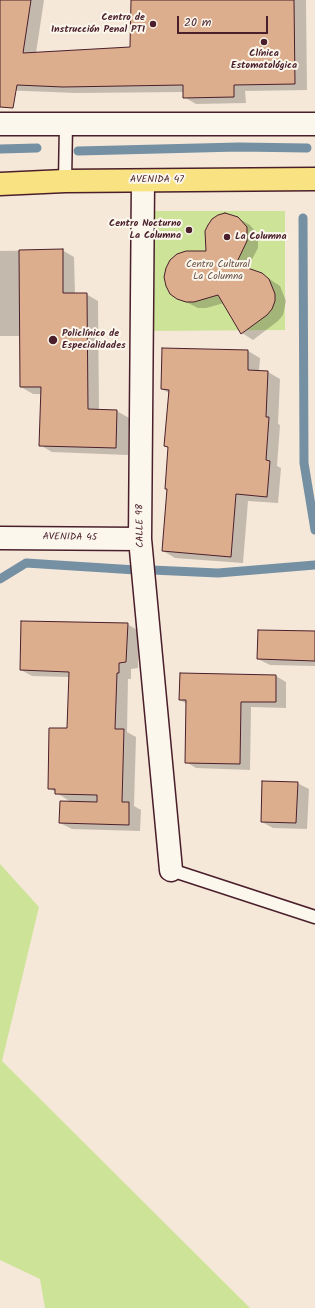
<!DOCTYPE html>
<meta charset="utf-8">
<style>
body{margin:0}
#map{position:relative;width:315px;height:1308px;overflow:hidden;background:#f5e8d9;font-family:Kalam,sans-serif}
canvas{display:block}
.scale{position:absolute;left:177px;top:16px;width:91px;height:18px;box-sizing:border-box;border:2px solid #4a1f2b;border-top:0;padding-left:5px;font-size:12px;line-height:14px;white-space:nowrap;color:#4a1f2b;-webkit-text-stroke:3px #fbf7ec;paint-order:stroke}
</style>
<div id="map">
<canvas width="315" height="1308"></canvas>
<div class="scale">20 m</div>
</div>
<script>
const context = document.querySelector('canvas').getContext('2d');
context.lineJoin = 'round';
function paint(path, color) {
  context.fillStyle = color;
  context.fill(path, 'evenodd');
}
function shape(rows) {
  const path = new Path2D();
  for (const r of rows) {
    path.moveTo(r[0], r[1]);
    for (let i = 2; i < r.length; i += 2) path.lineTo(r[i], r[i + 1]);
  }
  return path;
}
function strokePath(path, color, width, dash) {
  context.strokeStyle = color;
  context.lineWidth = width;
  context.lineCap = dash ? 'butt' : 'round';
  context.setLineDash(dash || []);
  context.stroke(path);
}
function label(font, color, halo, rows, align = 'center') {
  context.font = font + ' Kalam,sans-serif';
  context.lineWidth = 4;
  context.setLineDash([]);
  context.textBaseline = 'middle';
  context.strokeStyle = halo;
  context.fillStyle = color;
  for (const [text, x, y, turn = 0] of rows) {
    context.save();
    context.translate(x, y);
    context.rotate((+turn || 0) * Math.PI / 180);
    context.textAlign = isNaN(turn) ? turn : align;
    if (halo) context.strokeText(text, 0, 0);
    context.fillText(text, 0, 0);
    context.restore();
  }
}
paint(shape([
 [151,211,285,211,285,330,151,331],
 [0,864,39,907,2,1061,250,1308,45,1308,40,1279,0,1260]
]), '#cde398');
paint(shape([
 [0,0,44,0,36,53,131,48,132,0,306,0,307,90,245,91,246,103,196,104,184,97,184,92,76,93,0,90],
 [238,218,250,225,258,235,258,248,247,269,262,274,280,286,286,301,283,315,278,321,253,340,242,333,224,303,206,308,198,308,178,298,207,252],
 [62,250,74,257,75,294,86,294,98,301,99,410,117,411,129,418,128,455,52,452,40,445,42,394,33,394,21,387,20,336,0,336,0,251],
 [248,351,260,358,259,371,268,372,280,379,278,424,280,425,277,466,281,468,278,503,248,501,243,563,175,558,163,551,168,490,166,489,169,448,165,446,169,393,162,389],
 [127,624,139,631,138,668,131,669,131,679,128,679,127,732,136,737,134,806,141,810,140,831,72,829,60,823,71,802,49,788,68,729,70,677,32,676,21,670],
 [315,632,315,666,270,665,258,659],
 [180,674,276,676,286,682,286,708,251,707,250,770,196,768,186,762,187,704,180,700],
 [297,783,309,789,307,829,273,828,262,822]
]), '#0003');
strokePath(shape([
 [0,149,37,148],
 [78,151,239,147,307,148],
 [303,218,304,463,315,530],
 [152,570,218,573,315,565],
 [0,579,26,563,136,570]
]), '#7590a3', 9);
const building = shape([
 [0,0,31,0,23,53,130,47,131,0,294,0,295,84,234,85,234,97,183,98,183,85,63,87,17,85,13,108,0,107,0,0],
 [225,213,238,217,247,227,247,241,236,264,262,273,269,279,275,294,275,301,272,309,267,315,241,334,218,295,194,302,186,302,177,299,170,294,166,286,164,277,166,268,170,260,177,254,186,251,206,251,205,231,208,225,212,219,218,215,225,213],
 [63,249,63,293,87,293,88,409,117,410,116,448,39,446,41,387,20,387,19,250,63,249],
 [162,348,248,350,248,370,268,371,266,417,269,417,266,460,270,461,267,497,236,494,231,557,162,551,167,489,165,489,168,447,164,446,169,390,161,389,162,348],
 [21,621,128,623,126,662,119,663,119,673,117,673,115,729,124,729,122,802,129,802,129,825,59,823,60,801,97,802,97,795,55,794,55,789,48,789,49,728,67,728,69,672,20,670,21,621],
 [258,630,315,631,315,661,257,659,258,630],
 [180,673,276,675,276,702,241,702,240,764,185,763,186,700,179,700,180,673],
 [262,781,298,782,296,823,261,822,262,781]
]);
paint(building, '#dcae8d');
strokePath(building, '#4a1f2b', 1);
const service = shape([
 [65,181,66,124],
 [171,870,315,917]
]);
const minor = shape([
 [0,124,315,124],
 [143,181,140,539,171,870],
 [0,538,140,539]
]);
const primary = shape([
 [0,184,65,181,315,179]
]);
strokePath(service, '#4a1f2b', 15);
strokePath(minor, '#4a1f2b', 25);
strokePath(primary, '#4a1f2b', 25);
strokePath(service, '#fbf7ec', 12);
strokePath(minor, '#fbf7ec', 22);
strokePath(primary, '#f8e281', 22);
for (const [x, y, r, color] of [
 [153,24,4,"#4a1f2b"],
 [264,42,4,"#4a1f2b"],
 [189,230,4,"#4a1f2b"],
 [227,237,4,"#4a1f2b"],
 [53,340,5,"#4a1f2b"]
]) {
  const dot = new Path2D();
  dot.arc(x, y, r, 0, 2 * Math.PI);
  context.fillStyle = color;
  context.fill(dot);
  strokePath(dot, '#fbf7ec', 1.5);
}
label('bold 10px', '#4a1f2b', '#fbf7ec', [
 ["Centro de",145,18],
 ["Instrucción Penal PTI",145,30],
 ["Clínica",264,54,"center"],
 ["Estomatológica",264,66,"center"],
 ["Centro Nocturno",181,224],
 ["La Columna",181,236],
 ["La Columna",235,237,"left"],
 ["Policlínico de",62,334,"left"],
 ["Especialidades",62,346,"left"]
], 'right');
label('10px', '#4a1f2b', '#fbf7ec', [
 ["AVENIDA 47",157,180],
 ["CALLE 98",141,526,-91],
 ["AVENIDA 45",70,538,1]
]);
label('10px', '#6b5046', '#fbf7ec', [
 ["Centro Cultural",218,265],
 ["La Columna",218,277]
]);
</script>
